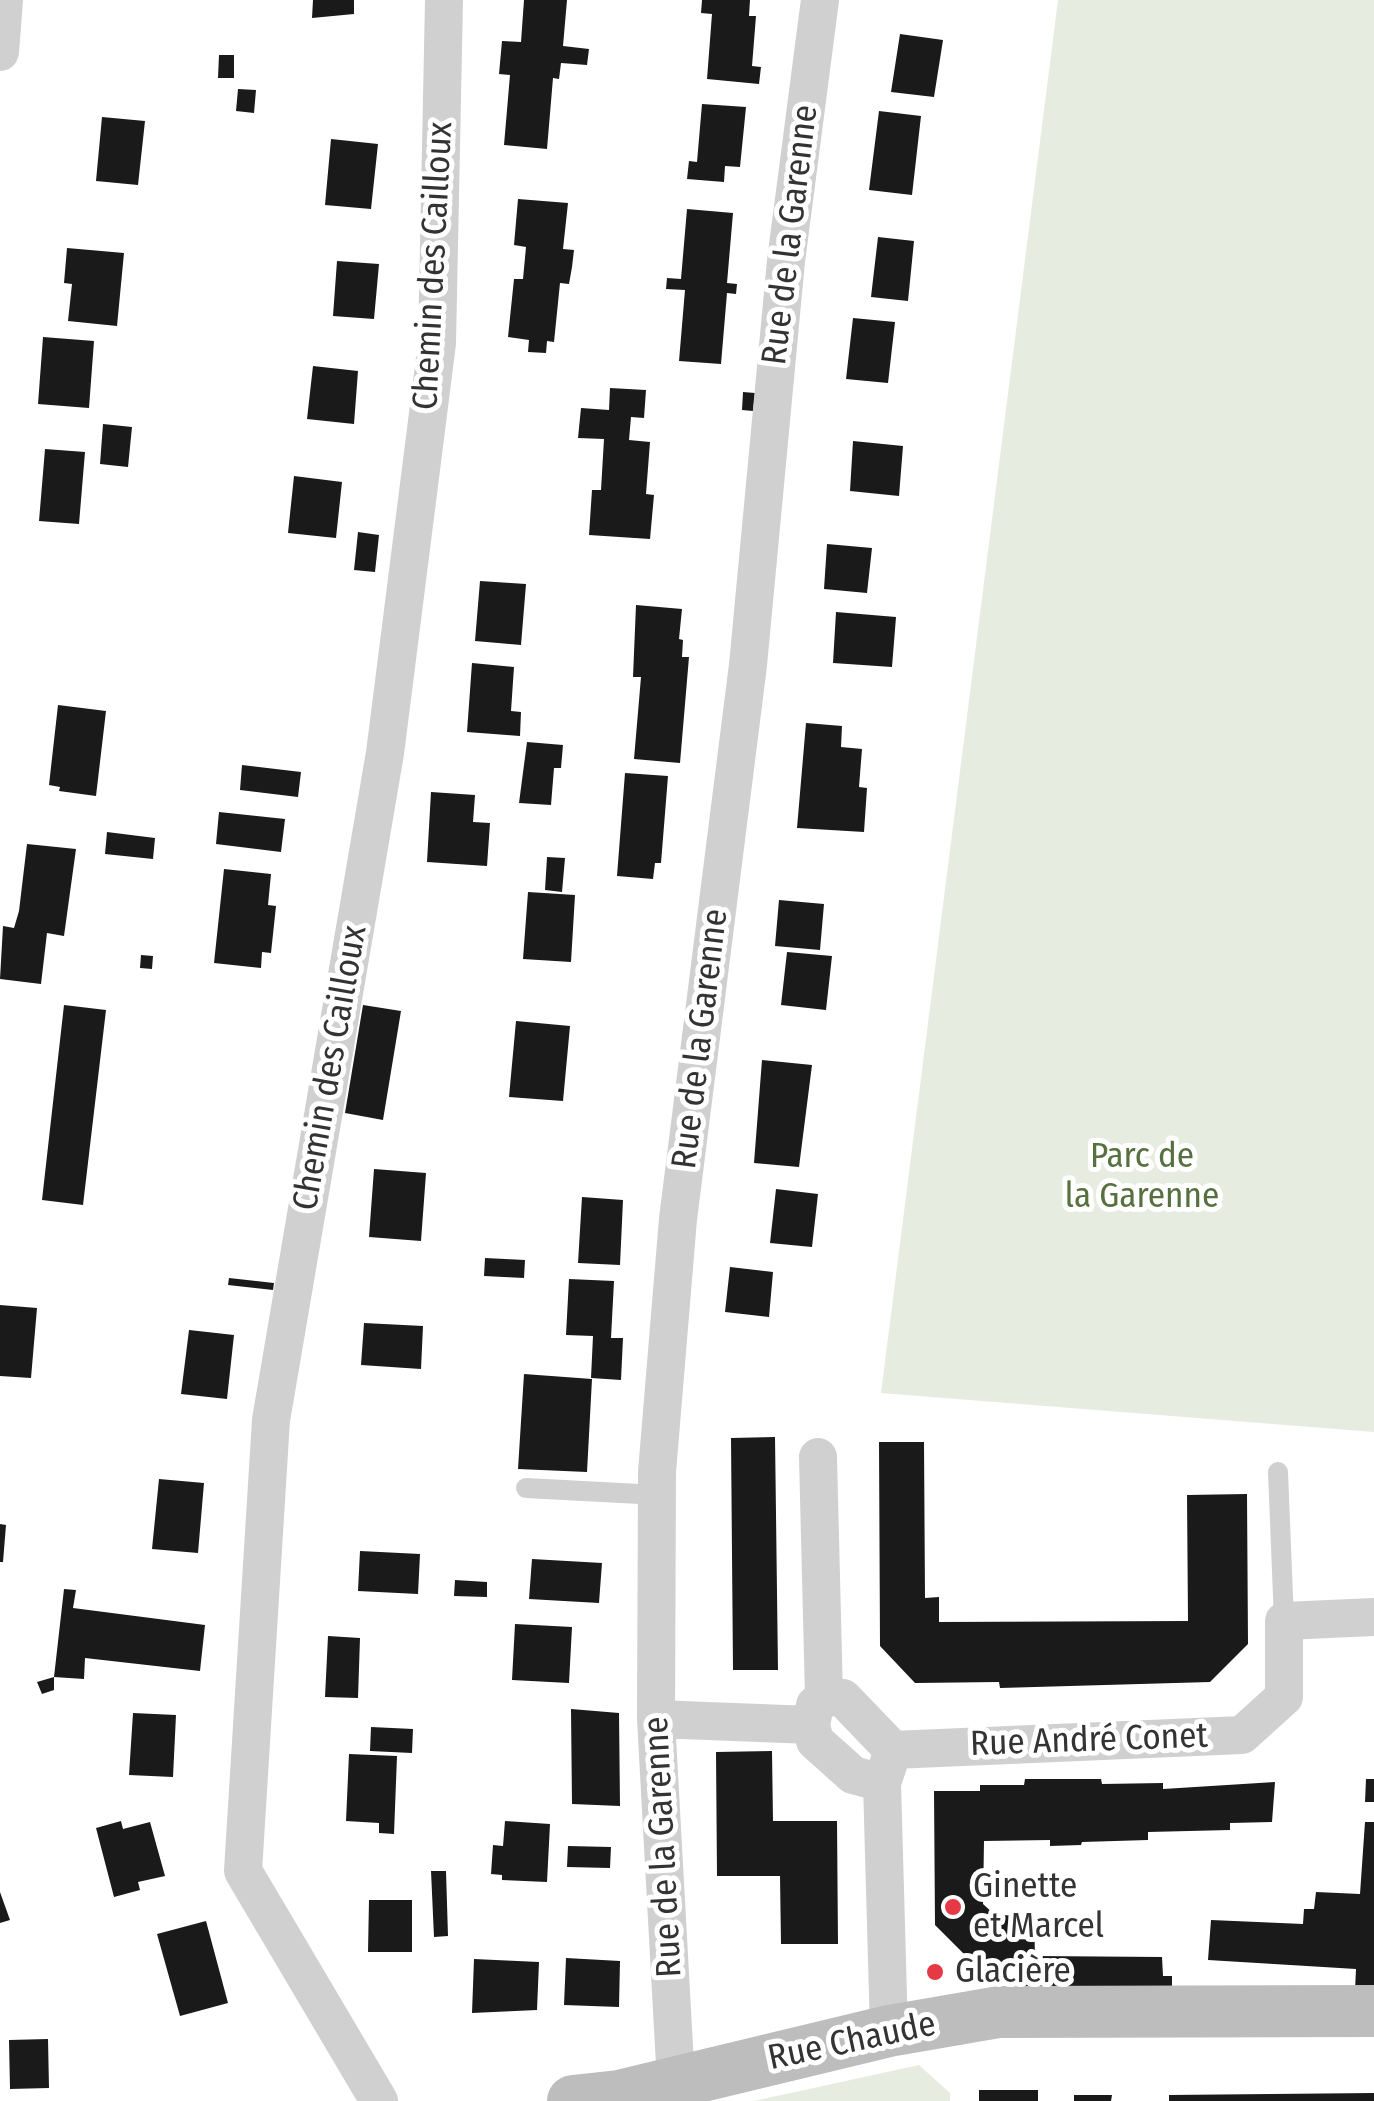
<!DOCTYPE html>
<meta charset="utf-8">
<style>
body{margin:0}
canvas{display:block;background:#fff}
</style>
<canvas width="1374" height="2101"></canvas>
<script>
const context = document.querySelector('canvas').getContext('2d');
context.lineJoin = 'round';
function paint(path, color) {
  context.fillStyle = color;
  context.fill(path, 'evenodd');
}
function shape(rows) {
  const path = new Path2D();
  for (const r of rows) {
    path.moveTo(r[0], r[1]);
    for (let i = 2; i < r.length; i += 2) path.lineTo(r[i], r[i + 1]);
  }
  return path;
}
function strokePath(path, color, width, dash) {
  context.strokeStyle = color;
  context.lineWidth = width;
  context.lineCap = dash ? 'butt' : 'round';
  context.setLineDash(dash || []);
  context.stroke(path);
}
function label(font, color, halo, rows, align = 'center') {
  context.font = font + ' "Fira Sans Condensed",sans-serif';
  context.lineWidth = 10;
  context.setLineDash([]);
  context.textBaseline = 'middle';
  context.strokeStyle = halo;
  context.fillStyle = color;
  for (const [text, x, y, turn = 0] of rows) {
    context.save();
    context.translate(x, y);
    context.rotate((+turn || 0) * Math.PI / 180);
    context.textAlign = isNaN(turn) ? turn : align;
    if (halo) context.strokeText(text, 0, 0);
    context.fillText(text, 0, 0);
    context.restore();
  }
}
paint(shape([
 [1058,0,1374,0,1374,1432,881,1393],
 [919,2065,950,2093,950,2101,754,2101]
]), '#e6ecdf');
paint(shape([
 [313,0,354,0,354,14,312,18],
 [524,0,567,0,563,46,589,49,587,65,561,63,559,79,553,78,547,149,504,145,510,75,499,74,502,41,521,42],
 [702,0,750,0,749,16,756,16,752,66,761,67,759,84,707,79,712,14,701,13],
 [900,34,943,40,934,97,891,92],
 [219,55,234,55,234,78,218,78],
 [238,89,256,90,254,113,236,111],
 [702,104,746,107,740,167,725,166,724,182,687,179,689,161,697,162],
 [879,111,921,116,912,195,869,190],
 [102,117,145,121,138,185,96,181],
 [331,139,378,144,371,209,325,205],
 [518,199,568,203,563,249,574,250,572,267,569,284,560,283,554,342,547,341,546,353,528,352,529,340,508,337,514,279,523,279,526,247,514,245],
 [687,209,733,213,727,283,737,284,736,294,727,293,721,364,679,361,685,290,666,289,667,278,681,279],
 [878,237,914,241,908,301,871,297],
 [67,248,124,253,117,326,68,321,72,284,64,283],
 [337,261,379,264,374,319,333,316],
 [853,318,895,322,888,383,846,379],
 [43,337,94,341,89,408,38,404],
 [313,366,358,371,354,424,307,419],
 [610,388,646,390,644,418,631,417,629,440,650,442,646,494,654,495,650,539,589,535,592,490,601,490,604,439,578,438,581,408,609,410],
 [743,392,755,393,753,411,742,410],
 [103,424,132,427,128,467,100,464],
 [853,441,903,446,899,496,850,491],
 [45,449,85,452,79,524,39,521],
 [294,476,342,482,336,538,288,533],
 [358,532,379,535,375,572,354,570],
 [827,544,872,548,867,593,824,589],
 [480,581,526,584,521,645,475,641],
 [636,605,682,609,679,639,683,640,682,657,689,657,680,763,634,759,641,677,633,677],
 [836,612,896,617,892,667,833,663],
 [472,663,514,667,511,711,521,712,520,736,467,732],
 [58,705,106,711,96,796,59,791,60,787,49,785],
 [806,723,842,726,841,747,862,749,859,787,867,788,864,832,797,828],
 [527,742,563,745,561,768,554,768,551,805,519,803],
 [242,765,301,772,298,797,240,790],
 [625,773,668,776,661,863,655,863,653,879,617,876],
 [431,792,475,795,473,822,490,823,487,866,427,862],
 [219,812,285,819,281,852,216,844],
 [107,832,155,838,153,859,105,854],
 [27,844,76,849,64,936,47,933,41,984,0,979,3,926,14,928,19,911],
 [547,857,565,858,562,892,545,890],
 [224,869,271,874,268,905,276,906,271,953,262,952,261,968,214,963],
 [528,892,575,895,571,962,523,959],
 [779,900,824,904,820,950,775,946],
 [787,952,832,956,826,1010,781,1005],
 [141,955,153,956,152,969,140,968],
 [64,1005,106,1010,83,1205,42,1200],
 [363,1005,401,1011,383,1120,345,1113],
 [516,1021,570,1026,563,1101,509,1097],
 [762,1060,812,1065,799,1167,754,1163],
 [374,1169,426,1173,421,1241,369,1237],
 [776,1189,818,1194,812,1247,770,1243],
 [582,1197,623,1200,620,1265,578,1263],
 [485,1258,525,1260,524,1278,484,1276],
 [730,1267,773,1272,769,1317,725,1312],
 [229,1278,274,1283,273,1290,228,1285],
 [569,1279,614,1281,611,1338,623,1338,621,1380,591,1378,593,1336,566,1335],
 [0,1305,37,1308,31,1378,0,1376],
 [364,1323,423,1326,421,1369,361,1365],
 [189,1330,234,1335,227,1399,181,1394],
 [524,1374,592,1379,587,1472,518,1469],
 [775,1437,778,1670,733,1670,731,1438],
 [879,1442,924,1442,925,1598,939,1597,939,1622,1188,1621,1187,1495,1247,1494,1248,1644,1210,1682,1000,1688,999,1682,915,1683,880,1646],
 [159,1479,204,1483,198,1553,152,1549],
 [0,1524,6,1525,3,1562,0,1562],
 [360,1551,420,1554,418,1594,358,1591],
 [532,1559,602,1563,599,1603,529,1599],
 [455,1580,487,1582,487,1597,454,1596],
 [64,1589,76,1590,73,1608,205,1625,200,1671,85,1658,84,1679,54,1677,54,1690,42,1694,37,1682,54,1677],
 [515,1624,572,1627,569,1683,512,1680],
 [328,1636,360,1638,358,1698,325,1697],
 [571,1709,619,1713,620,1806,572,1804],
 [133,1713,176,1715,173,1777,129,1775],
 [371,1727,413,1729,412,1753,370,1751],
 [772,1751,773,1821,837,1821,838,1944,781,1944,780,1876,717,1876,716,1752],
 [349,1754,397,1756,394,1834,379,1833,379,1823,346,1821],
 [1025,1779,1101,1779,1102,1784,1163,1783,1163,1789,1275,1782,1272,1822,1230,1823,1230,1830,1148,1832,1148,1840,1082,1842,1081,1845,1050,1846,1050,1840,984,1841,983,1904,995,1915,1034,1916,1035,1956,1162,1957,1163,1976,1172,1976,1172,1992,1034,1993,1035,1963,974,1964,935,1925,934,1791,980,1791,980,1785,1024,1785],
 [1366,1779,1374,1779,1374,1802,1365,1802],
 [121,1821,123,1829,150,1822,165,1876,138,1882,140,1890,114,1897,96,1828],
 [505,1821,550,1824,547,1882,502,1880,502,1875,491,1874,493,1845,503,1846],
 [1365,1822,1374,1822,1374,1991,1355,1990,1356,1969,1208,1960,1211,1920,1303,1924,1304,1909,1314,1909,1316,1892,1360,1894],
 [568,1846,611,1847,610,1868,567,1867],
 [431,1871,446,1871,448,1936,434,1937],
 [0,1892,10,1920,0,1923],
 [369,1900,412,1900,412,1952,368,1952],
 [206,1921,228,2003,180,2016,157,1934],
 [566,1958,620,1961,619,2007,564,2005],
 [474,1959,539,1962,537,2010,472,2013],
 [930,1966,946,1970,946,1976,928,1980,923,1970],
 [1014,1978,1028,1978,1028,1989,1014,1990],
 [48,2039,49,2088,10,2089,9,2040],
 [979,2090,1038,2090,1038,2101,979,2101],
 [1374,2093,1374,2101,1169,2101,1169,2095],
 [1074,2095,1112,2095,1111,2101,1074,2101]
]), '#1a1a1a');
strokePath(shape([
 [1278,1472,1284,1621],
 [526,1488,659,1495]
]), '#d0d0d0', 20);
strokePath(shape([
 [0,52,4,0],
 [818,1457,824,1697,815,1705,811,1725,815,1741,853,1775,882,1783,893,1750,843,1698,824,1697],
 [656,1719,811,1725],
 [893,1750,1242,1735,1284,1697,1284,1621,1374,1617],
 [882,1783,889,2031],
 [676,2083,656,1719,657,1472,678,1219,748,665,786,261,820,0],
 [379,2101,243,1871,271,1420,385,753,437,343,444,0]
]), '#d0d0d0', 38);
strokePath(shape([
 [573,2101,619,2096,889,2031,999,2012,1374,2011]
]), '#bdbdbd', 52);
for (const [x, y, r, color] of [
 [953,1907,10,"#e63946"],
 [935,1972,10,"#e63946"]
]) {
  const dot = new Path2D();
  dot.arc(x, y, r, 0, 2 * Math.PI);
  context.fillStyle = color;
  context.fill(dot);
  strokePath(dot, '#fff', 4);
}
label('35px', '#333', '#fff', [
 ["Rue de la Garenne",791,235,-83],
 ["Chemin des Cailloux",434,266,-87],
 ["Rue de la Garenne",701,1039,-83],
 ["Chemin des Cailloux",331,1068,-80],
 ["Rue André Conet",1089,1741,-2],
 ["Rue de la Garenne",664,1847,-93],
 ["Rue Chaude",852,2042,-12]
]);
label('35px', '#56703f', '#fff', [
 ["Parc de",1142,1157],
 ["la Garenne",1142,1197]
]);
label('35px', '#333', '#fff', [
 ["Ginette",973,1887],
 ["et Marcel",973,1927],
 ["Glacière",955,1972]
], 'left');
</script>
